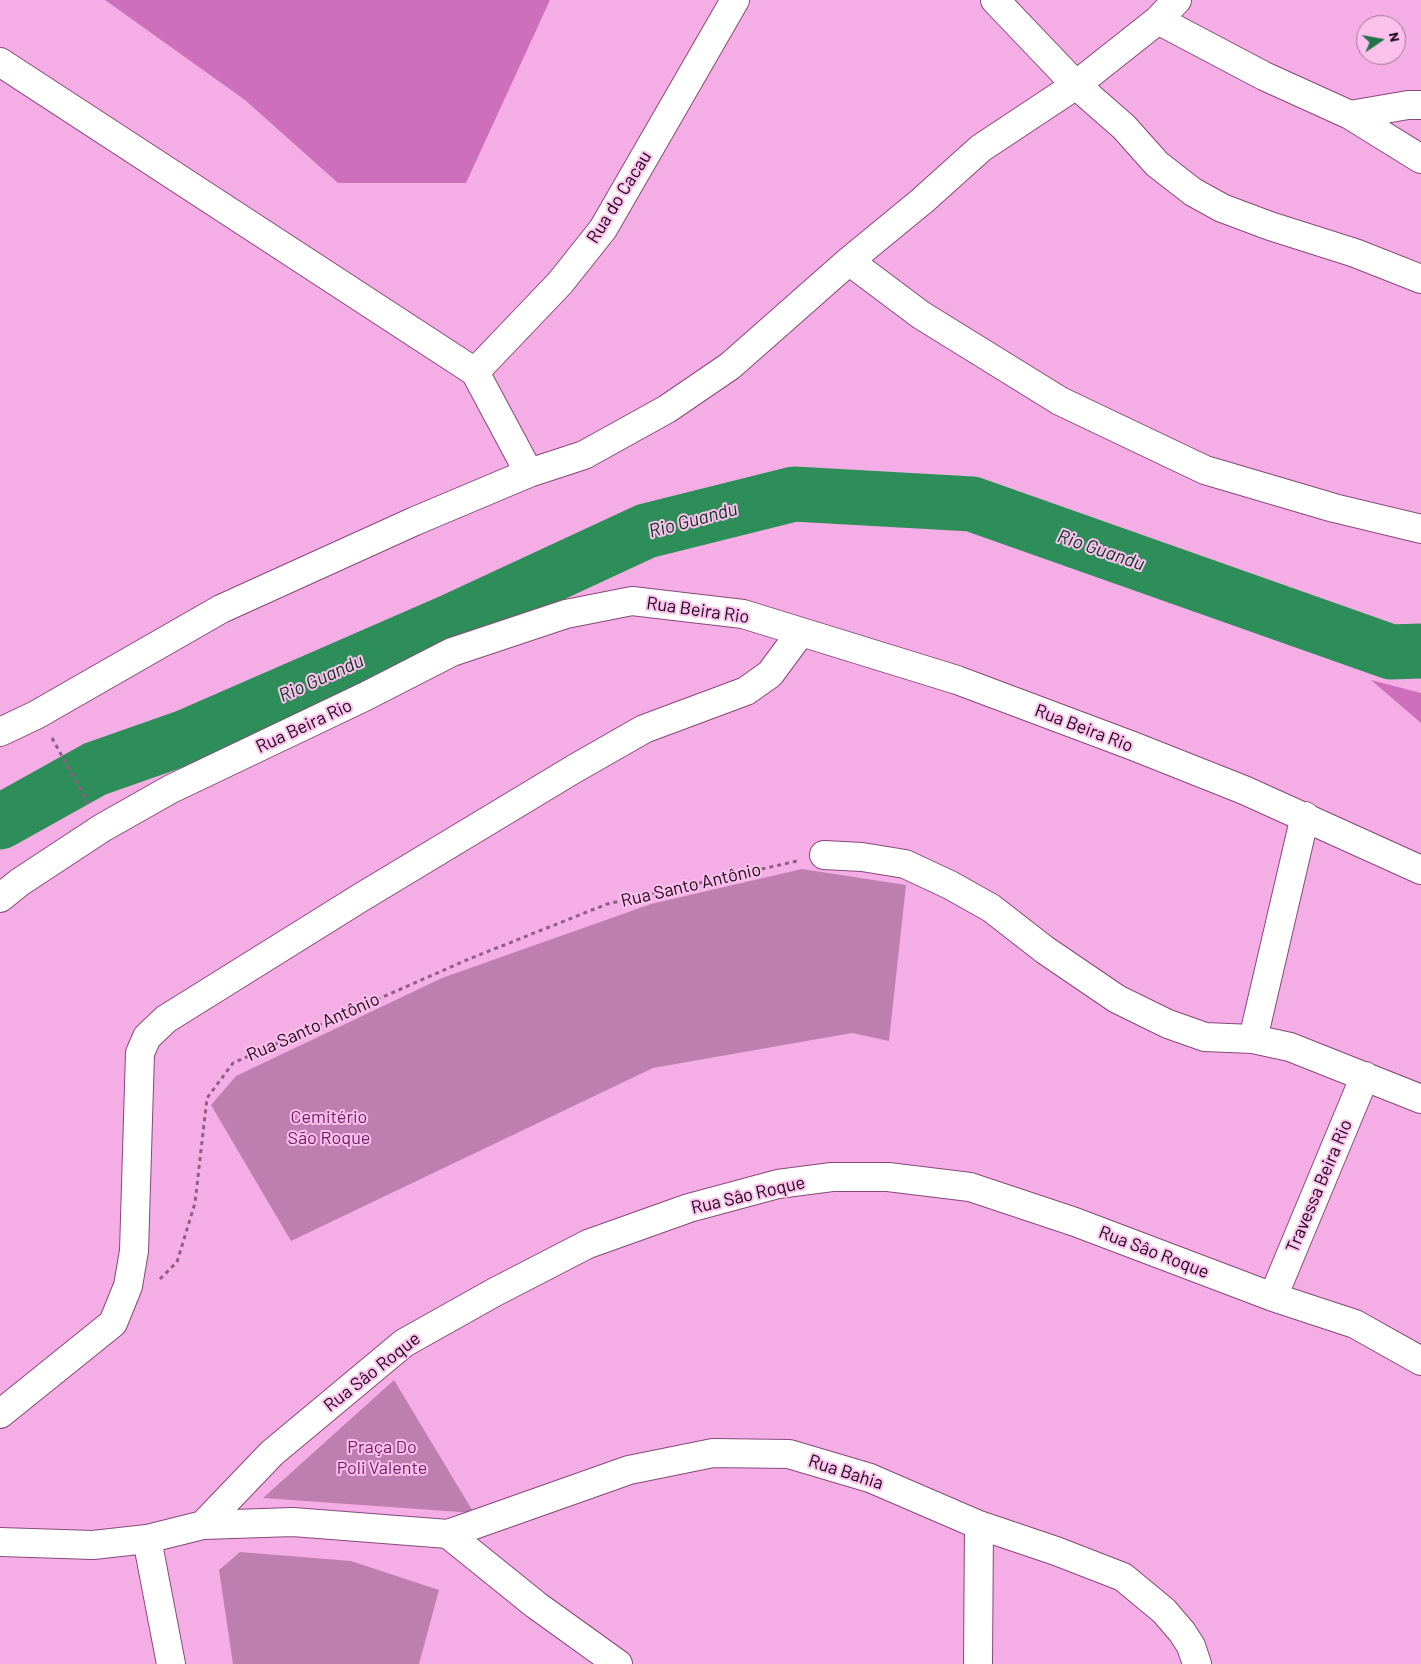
<!DOCTYPE html>
<meta charset="utf-8">
<style>
body{margin:0}
#map{position:relative;width:1421px;height:1664px;overflow:hidden;background:#f5aee5;font-family:Barlow,sans-serif}
canvas{display:block}
.north{position:absolute;left:1356px;top:15px;width:50px;height:50px;box-sizing:border-box;background:#fbc1ec;border:1px solid #a27698;border-radius:50%;rotate:78deg;font-size:14px;font-weight:700;line-height:20px;text-align:center;color:#1d0519}
.north::after{content:'';display:block;margin:auto;width:18px;height:22px;background:#207547;clip-path:polygon(50% 0,100% 100%,50% 72%,0 100%)}
</style>
<div id="map">
<canvas width="1421" height="1664"></canvas>
<div class="north">N</div>
</div>
<script>
const context = document.querySelector('canvas').getContext('2d');
context.lineJoin = 'round';
function paint(path, color) {
  context.fillStyle = color;
  context.fill(path, 'evenodd');
}
function shape(rows) {
  const path = new Path2D();
  for (const r of rows) {
    path.moveTo(r[0], r[1]);
    for (let i = 2; i < r.length; i += 2) path.lineTo(r[i], r[i + 1]);
  }
  return path;
}
function strokePath(path, color, width, dash) {
  context.strokeStyle = color;
  context.lineWidth = width;
  context.lineCap = dash ? 'butt' : 'round';
  context.setLineDash(dash || []);
  context.stroke(path);
}
function label(font, color, halo, rows, align = 'center') {
  context.font = font + ' Barlow,sans-serif';
  context.lineWidth = 4;
  context.setLineDash([]);
  context.textBaseline = 'middle';
  context.strokeStyle = halo;
  context.fillStyle = color;
  for (const [text, x, y, turn = 0] of rows) {
    context.save();
    context.translate(x, y);
    context.rotate((+turn || 0) * Math.PI / 180);
    context.textAlign = isNaN(turn) ? turn : align;
    if (halo) context.strokeText(text, 0, 0);
    context.fillText(text, 0, 0);
    context.restore();
  }
}
paint(shape([
 [802,869,906,885,889,1041,852,1033,653,1068,291,1241,211,1105,236,1076,442,978,651,904],
 [394,1380,474,1513,263,1498],
 [240,1552,351,1561,439,1590,419,1664,233,1664,219,1570]
]), '#be7fb0');
paint(shape([
 [105,0,550,0,466,183,338,183,245,100],
 [1371,680,1421,693,1421,723]
]), '#ce6fbb');
strokePath(shape([
 [0,822,95,769,186,737,452,621,646,531,794,494,972,504,1391,652,1421,651]
]), '#2d8e59', 55);
const minor = shape([
 [995,0,1076,85,1124,127,1157,164,1193,192,1222,208,1270,226,1355,253,1421,279],
 [1158,20,1264,76,1350,115,1421,159],
 [0,62,475,372,529,473],
 [1350,115,1408,105,1421,105],
 [849,261,921,315,1060,401,1205,470,1334,508,1421,529],
 [475,372,560,283,603,229,735,0],
 [0,732,36,715,221,609,415,521,529,473,584,455,667,409,730,366,849,261,922,201,981,148,1076,85,1158,20,1177,0],
 [824,855,862,857,905,864,950,885,991,908,1045,950,1117,999,1168,1024,1205,1037,1253,1039,1290,1047,1421,1099],
 [0,898,20,882,102,828,171,789,364,697,452,652,566,614,632,601,743,614,957,680,1133,746,1244,790,1421,870],
 [1253,1039,1305,816],
 [1273,1297,1365,1076],
 [0,1414,113,1323,128,1286,134,1251,140,1053,147,1037,166,1019,360,898,574,769,644,729,746,691,770,674,801,632],
 [203,1525,272,1453,404,1343,495,1292,588,1244,689,1208,778,1184,832,1177,888,1177,970,1187,1075,1222,1273,1297,1355,1324,1421,1361],
 [448,1534,536,1605,618,1664],
 [147,1539,171,1664],
 [0,1542,93,1545,147,1539,203,1525,293,1522,448,1534,629,1470,713,1453,789,1454,870,1478,979,1525,1056,1551,1123,1577,1164,1611,1182,1632,1191,1646,1197,1664],
 [978,1664,979,1525]
]);
strokePath(minor, '#87487a', 30);
strokePath(shape([
 [52,738,88,803],
 [160,1279,177,1262,195,1203,207,1098,233,1063,469,959,607,904,797,861]
]), '#8e5e84', 3, [4, 4]);
strokePath(minor, '#fff', 28);
label('18px', '#1d0519', '#fbc1ec', [
 ["Rua do Cacau",619,197,-58],
 ["Rua Beira Rio",698,610,8],
 ["Rua Beira Rio",304,726,-25],
 ["Rua Beira Rio",1084,728,21],
 ["Rua Santo Antônio",691,885,-13],
 ["Rua Santo Antônio",313,1027,-24],
 ["Travessa Beira Rio",1319,1186,-67],
 ["Rua Sâo Roque",748,1195,-13],
 ["Rua Sâo Roque",1154,1252,21],
 ["Rua Sâo Roque",372,1372,-38],
 ["Rua Bahia",846,1472,18]
]);
label('18px', '#701a62', '#fbc1ec', [
 ["Cemitério",329,1117],
 ["São Roque",329,1138],
 ["Praça Do",382,1447],
 ["Poli Valente",382,1468]
]);
label('italic 19px', '#02381d', '#fbc1ec', [
 ["Rio Guandu",693,520,-15],
 ["Rio Guandu",1101,550,19],
 ["Rio Guandu",321,678,-24]
]);
</script>
